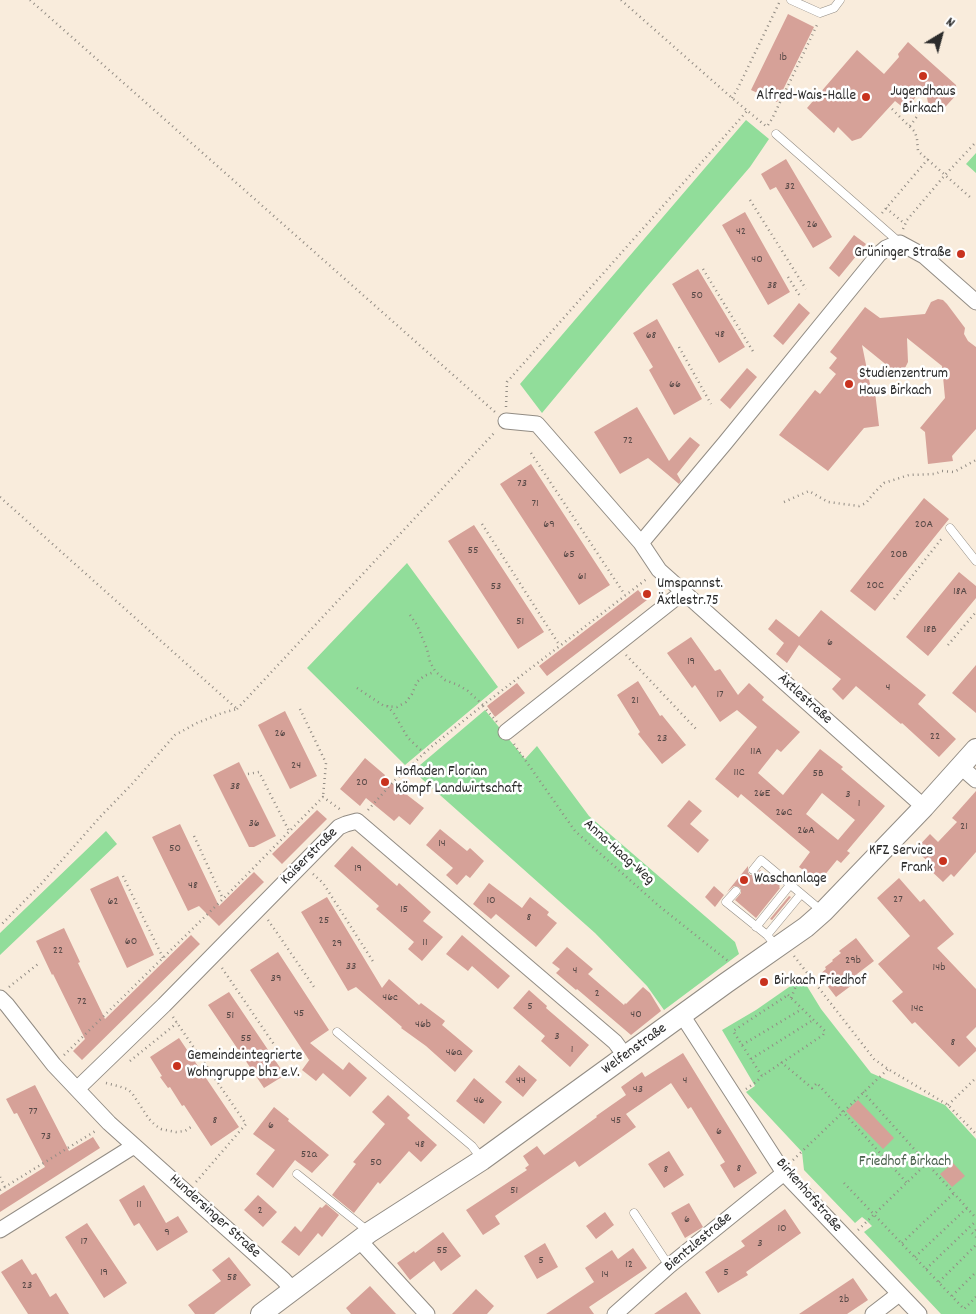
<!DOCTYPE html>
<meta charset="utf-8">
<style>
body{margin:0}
#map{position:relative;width:976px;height:1314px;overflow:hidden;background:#f9ecdc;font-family:Dekko,sans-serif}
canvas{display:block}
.north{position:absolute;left:916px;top:10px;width:50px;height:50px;-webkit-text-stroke:4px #fff;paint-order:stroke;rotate:37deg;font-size:14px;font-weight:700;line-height:20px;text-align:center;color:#2b2b2b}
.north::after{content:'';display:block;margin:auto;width:18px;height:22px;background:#2b2b2b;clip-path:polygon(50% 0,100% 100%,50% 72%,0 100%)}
</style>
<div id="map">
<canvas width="976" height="1314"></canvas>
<div class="north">N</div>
</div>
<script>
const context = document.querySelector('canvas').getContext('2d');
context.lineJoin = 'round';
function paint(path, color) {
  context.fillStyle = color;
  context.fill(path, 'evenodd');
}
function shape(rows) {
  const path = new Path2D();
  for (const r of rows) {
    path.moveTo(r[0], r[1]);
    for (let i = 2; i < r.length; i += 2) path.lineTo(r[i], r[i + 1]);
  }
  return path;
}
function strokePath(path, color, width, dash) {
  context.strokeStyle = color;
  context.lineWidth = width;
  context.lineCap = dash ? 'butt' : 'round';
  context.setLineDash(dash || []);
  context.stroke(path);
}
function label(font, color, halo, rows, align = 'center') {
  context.font = font + ' Dekko,sans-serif';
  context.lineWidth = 5;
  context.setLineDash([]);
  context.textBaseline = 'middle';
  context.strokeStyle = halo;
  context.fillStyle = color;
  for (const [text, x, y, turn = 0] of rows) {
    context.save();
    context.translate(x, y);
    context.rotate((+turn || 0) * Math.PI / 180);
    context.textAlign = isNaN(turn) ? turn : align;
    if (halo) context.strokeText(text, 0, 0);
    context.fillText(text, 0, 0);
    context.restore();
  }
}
paint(shape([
 [746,120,769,139,750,167,646,288,542,413,520,384],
 [976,153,976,173,966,164],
 [407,563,498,687,405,765,307,668],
 [485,710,525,759,537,746,589,816,735,942,739,954,664,1010,647,986,595,933,413,771],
 [106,831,117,844,0,955,0,933],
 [802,978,821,1009,871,1073,945,1105,976,1139,976,1314,941,1314,864,1232,872,1226,867,1221,862,1217,855,1223,804,1170,802,1152,746,1092,755,1086,722,1030,756,1010]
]), '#91dd9a');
paint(shape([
 [788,14,814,27,777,102,751,90],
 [908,42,956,85,957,94,938,115,929,108,925,87,905,109,895,101,861,138,852,141,838,127,834,133,807,108,857,50,884,74,899,57,898,54],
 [786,159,832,237,813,248,776,187,770,190,761,174],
 [745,212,790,292,768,305,722,225],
 [854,235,866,244,839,277,829,268],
 [698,269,745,347,719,363,672,284],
 [938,299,943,300,947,304,965,328,964,334,968,341,976,347,976,429,952,456,953,461,928,464,925,432,920,428,945,398,942,366,907,338,908,362,905,368,900,371,894,371,862,345,871,389,875,392,879,426,864,428,828,471,779,435,815,390,820,394,836,374,829,368,837,358,830,352,865,307,880,318,925,314,931,302],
 [799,303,810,313,783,345,773,336],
 [657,319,702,399,674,415,649,370,653,367,633,333],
 [747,368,757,377,730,409,720,400],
 [637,407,669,461,690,437,700,445,677,474,681,481,679,484,648,458,620,474,594,432],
 [531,464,610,585,579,605,500,484],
 [924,498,949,519,875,611,850,591],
 [474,525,544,632,518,649,448,541],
 [959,572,976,586,976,598,928,656,906,637],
 [638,590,647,600,547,676,539,666],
 [821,610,926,695,918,704,956,739,939,757,902,723,901,724,856,686,843,700,832,689,841,679,799,645,787,663,776,654,784,643,768,629,776,619,799,637],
 [691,637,715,671,720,669,738,695,749,683,764,697,762,700,800,732,781,752,777,749,758,773,783,795,820,749,843,767,841,769,885,806,847,851,850,853,841,863,837,860,819,882,799,867,810,852,741,794,738,798,715,779,757,727,737,710,720,722,695,685,692,688,667,653],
 [822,793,855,820,838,840,806,814],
 [976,665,976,713,952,693],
 [638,681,660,716,662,715,686,745,662,764,638,734,640,732,617,695],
 [517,683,525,693,495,717,487,706],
 [285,711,317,776,290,789,258,725],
 [365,758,385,775,384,777,424,808,410,825,399,816,394,821,366,798,360,806,340,789],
 [239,762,276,836,254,847,249,847,213,775],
 [976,791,976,852,954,877,951,874,943,882,928,868,931,864,915,850,930,834,938,842,957,822,952,818],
 [689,800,702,811,690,824,709,840,698,853,667,826],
 [317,810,327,819,282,864,272,854],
 [180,824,219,906,254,872,264,882,219,926,199,906,188,911,152,837],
 [440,829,467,851,470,848,484,861,470,878,466,875,457,885,446,875,453,868,426,845],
 [352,846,397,886,399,883,431,912,423,921,443,937,422,961,408,949,414,942,376,909,379,906,334,866],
 [748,866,748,872,750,875,755,875,760,870,780,886,779,887,780,888,756,918,735,900,741,893,741,890,739,887,734,886,727,892],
 [118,876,154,955,127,968,90,889],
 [899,878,920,902,924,899,954,934,937,948,976,989,976,1027,966,1037,976,1048,976,1051,959,1067,915,1022,912,1024,892,1001,903,992,878,964,910,936,877,898],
 [489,883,522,908,530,897,549,912,547,915,557,923,536,947,496,914,491,919,473,904],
 [714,886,724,895,715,907,705,897],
 [789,896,791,897,772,920,770,919],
 [327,897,382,988,389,979,419,1005,421,1003,445,1021,442,1025,473,1051,455,1072,426,1046,401,1028,402,1027,356,987,348,991,301,912],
 [64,928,80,962,78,963,105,1019,191,935,200,944,82,1060,73,1051,85,1039,53,974,52,975,36,941],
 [462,935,510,976,498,989,472,966,468,971,446,954],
 [856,938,874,961,857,974,859,978,851,984,852,985,836,997,819,975,826,969,825,967,833,961,832,960,841,953,839,951],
 [567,947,593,969,588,974,624,1005,625,1003,626,1004,643,987,650,993,661,1011,631,1035,577,989,576,990,556,973,560,969,552,963],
 [278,952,329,1030,310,1043,343,1070,349,1062,367,1078,350,1097,323,1073,316,1081,302,1070,310,1059,309,1060,250,970],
 [529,990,547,1006,546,1008,589,1045,570,1067,541,1041,545,1036,513,1008],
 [229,992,285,1075,264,1088,208,1005],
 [179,1038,239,1127,211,1146,184,1105,182,1106,170,1087,168,1088,160,1077,162,1076,150,1057],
 [683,1053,757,1173,734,1188,720,1165,725,1162,691,1107,688,1109,671,1083,626,1114,636,1127,579,1167,575,1161,495,1216,500,1224,483,1235,466,1210,527,1170,525,1168,529,1165,523,1156,537,1146,544,1155,597,1117,596,1116,626,1095,621,1087,642,1072,645,1077],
 [519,1065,537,1080,523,1097,505,1082],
 [474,1078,502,1102,484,1124,456,1101],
 [35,1085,69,1151,93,1137,100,1148,0,1212,0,1195,45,1167,17,1113,14,1114,6,1099],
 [388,1095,410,1115,407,1118,437,1145,421,1162,409,1151,380,1184,378,1182,354,1213,332,1195,356,1164,353,1162,385,1124,372,1112],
 [858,1100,894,1138,883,1149,846,1111],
 [274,1107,289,1119,288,1121,329,1155,312,1173,295,1160,273,1188,256,1174,275,1150,253,1134],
 [669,1151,684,1175,664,1188,648,1164],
 [953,1163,965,1176,952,1187,940,1174],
 [144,1185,166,1223,178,1216,188,1232,157,1251,139,1223,134,1226,119,1200],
 [258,1195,277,1212,263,1227,244,1210],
 [689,1203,703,1227,685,1238,671,1213],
 [326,1204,339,1215,322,1237,318,1233,299,1256,281,1242,295,1226,301,1232,320,1207,322,1208],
 [785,1209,801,1233,746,1272,748,1275,718,1293,705,1272,745,1246,741,1241],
 [605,1212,614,1225,596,1239,586,1226],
 [87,1223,127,1283,104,1298,65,1237],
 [443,1232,461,1256,441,1271,434,1261,410,1280,397,1263,414,1251,415,1253],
 [545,1243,558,1267,537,1279,524,1256],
 [633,1248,647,1268,589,1307,594,1314,546,1314,594,1282,585,1268,612,1250,618,1259],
 [229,1257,251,1285,214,1314,195,1314,188,1305,221,1281,212,1270],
 [22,1259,32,1275,36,1273,50,1297,56,1293,69,1314,28,1314,1,1272],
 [853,1278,868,1300,847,1314,799,1314],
 [370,1286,396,1314,351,1314,346,1308],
 [476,1289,494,1306,487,1314,452,1314],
 [686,1292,701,1314,654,1314]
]), '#d6a198');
const lane = shape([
 [791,0,820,13,834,8,840,0],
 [776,134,900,243],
 [950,528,976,561],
 [753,870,761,860,823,912],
 [736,891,726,902,767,935,776,946],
 [756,927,790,885],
 [767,935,801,894],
 [337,1032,472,1146,481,1158],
 [297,1174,368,1231],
 [634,1213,669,1266]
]);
const street = shape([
 [506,421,537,424,641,543,659,570,924,807],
 [641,543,725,443,879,254,886,248,893,245,900,243,924,256,976,302],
 [506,732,683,592],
 [960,766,976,780],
 [0,998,7,1005,54,1065,109,1123,283,1279,293,1290],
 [682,1015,784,1173,919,1314],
 [77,1089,164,1005,339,827,346,824,357,821,615,1042,626,1057],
 [0,1230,134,1146],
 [359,1240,427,1314],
 [615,1314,669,1266,784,1173],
 [873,1314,899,1294]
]);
const secondary = shape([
 [261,1314,370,1232,482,1160,726,983,806,927,823,912,924,807,976,749]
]);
strokePath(lane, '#928c84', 9);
strokePath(street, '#928c84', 17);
strokePath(secondary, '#928c84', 22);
strokePath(shape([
 [30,0,495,412],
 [621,0,732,98,767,127],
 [732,98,738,88,780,1],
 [892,109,915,132,917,139,918,151,971,198],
 [768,125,772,119,818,23],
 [910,126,926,104],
 [750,200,806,289],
 [886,208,905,224],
 [882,213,928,159],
 [903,229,907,220,945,175,976,142],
 [703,269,754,353],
 [788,277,800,296],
 [679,347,711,404],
 [506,407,507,382,747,111],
 [531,453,625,595],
 [0,497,237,709,222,713,197,723,175,735,133,783,100,817,41,884,0,926],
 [784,502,809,491,828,502,859,506,866,503,874,493,884,483,909,475,935,474,942,471,954,472,976,460],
 [482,524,560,646],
 [894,599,943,537],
 [410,615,417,625,427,649,430,662,435,671,445,680,458,685,468,691,483,705],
 [948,645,976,612],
 [626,655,698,731],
 [357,688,384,706,397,707,406,702,412,694,417,682,424,676,434,672],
 [387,706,393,712,408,738,424,753],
 [483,706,497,722],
 [237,709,496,431],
 [300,709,326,763,323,797],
 [514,744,575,831,659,906,728,961],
 [248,774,259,772,289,831],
 [368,810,393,782,430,748,483,705,648,578],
 [194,836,223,899],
 [313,874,323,883,374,963],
 [123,876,163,958],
 [268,920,275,930,314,987],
 [794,956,874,1059,888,1069,948,1105,976,1134],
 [222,968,286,1062],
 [9,987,38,964],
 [788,995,825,1031,823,1035,762,1076,733,1031,788,995],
 [791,998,796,986,808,974],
 [173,1017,246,1124,196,1182],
 [742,1045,802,1009],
 [64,1055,223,899,323,797,341,810],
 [751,1059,813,1020],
 [130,1061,177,1023],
 [781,1062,812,1088,817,1083,907,1183],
 [106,1083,118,1086,127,1089,132,1093,149,1119,155,1125,161,1129,176,1132,185,1131,191,1127],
 [746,1089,756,1082,762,1076],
 [863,1092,976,1218],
 [948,1105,976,1078],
 [793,1160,888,1069],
 [0,1177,5,1187],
 [844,1183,964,1309,976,1297],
 [0,1190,97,1130],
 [858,1230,927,1163],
 [976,1230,972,1233,976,1237],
 [902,1243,954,1193],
 [915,1257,967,1208],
 [926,1269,976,1221],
 [939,1282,976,1245],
 [952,1296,976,1272]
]), '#928c84', 2.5, [1, 4]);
strokePath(lane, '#fff', 8);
strokePath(street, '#fff', 15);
strokePath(secondary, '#fff', 20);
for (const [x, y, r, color] of [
 [923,76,5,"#c8321e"],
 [866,97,5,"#c8321e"],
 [961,254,5,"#c8321e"],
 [849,384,5,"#c8321e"],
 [647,594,5,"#c8321e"],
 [385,782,5,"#c8321e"],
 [943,861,5,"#c8321e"],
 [744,880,5,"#c8321e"],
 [764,982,5,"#c8321e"],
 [177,1066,5,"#c8321e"]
]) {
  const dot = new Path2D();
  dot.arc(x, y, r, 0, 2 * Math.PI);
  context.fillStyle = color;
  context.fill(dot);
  strokePath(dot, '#fff', 2);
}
label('12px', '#564846', null, [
 ["1b",783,58],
 ["32",790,187],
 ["26",812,225],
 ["42",741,232],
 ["40",757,260],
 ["38",772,286],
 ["50",697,296],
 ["48",720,335],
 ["68",651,336],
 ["66",675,385],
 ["72",628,441],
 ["73",522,484],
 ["71",535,504],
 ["69",549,525],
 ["20A",924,525],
 ["55",473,551],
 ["65",569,555],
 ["20B",899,555],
 ["61",582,577],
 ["20C",875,586],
 ["53",496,587],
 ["18A",960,592],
 ["51",520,622],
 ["18B",930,630],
 ["6",830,643],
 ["19",691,662],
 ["4",888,688],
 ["17",720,695],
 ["21",635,701],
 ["26",280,734],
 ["22",935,737],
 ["23",662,739],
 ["11A",756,752],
 ["24",296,766],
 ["11C",739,773],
 ["5B",818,774],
 ["20",362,783],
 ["38",235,787],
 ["26E",762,794],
 ["3",848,795],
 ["1",859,804],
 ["26C",784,813],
 ["36",254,824],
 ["21",964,827],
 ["26A",806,831],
 ["14",442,844],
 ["50",175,849],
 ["19",358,869],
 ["48",193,886],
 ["27",898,900],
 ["10",491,901],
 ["62",113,902],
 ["15",404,910],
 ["8",529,918],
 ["25",324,921],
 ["60",131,942],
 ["11",425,943],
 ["29",337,944],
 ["22",58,951],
 ["29b",853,961],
 ["33",351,967],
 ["14b",939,968],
 ["4",575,971],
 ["39",276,979],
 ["2",597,994],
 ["46c",390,998],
 ["72",82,1002],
 ["5",530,1007],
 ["14c",917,1009],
 ["45",299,1014],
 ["40",636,1015],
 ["51",230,1016],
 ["46b",423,1025],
 ["3",557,1037],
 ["55",246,1039],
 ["8",953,1043],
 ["1",572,1050],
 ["46a",454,1053],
 ["44",521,1081],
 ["4",685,1081],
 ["43",638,1090],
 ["46",479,1101],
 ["77",33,1112],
 ["8",215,1121],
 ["45",616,1121],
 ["6",271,1126],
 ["6",719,1132],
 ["73",46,1137],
 ["48",420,1145],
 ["52a",309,1155],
 ["50",376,1163],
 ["8",739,1169],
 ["8",666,1170],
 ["51",514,1191],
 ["11",139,1205],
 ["2",260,1211],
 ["6",687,1220],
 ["10",782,1229],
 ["9",167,1233],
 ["17",84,1242],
 ["3",760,1244],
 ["55",442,1251],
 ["5",541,1261],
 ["12",629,1265],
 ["19",104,1273],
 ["5",726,1273],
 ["14",605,1275],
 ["58",232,1278],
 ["23",27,1286],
 ["2b",844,1300]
]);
label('15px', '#2b2b2b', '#fff', [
 ["Jugendhaus",923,93,"center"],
 ["Birkach",923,110,"center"],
 ["Alfred-Wais-Halle",856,97,"right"],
 ["Grüninger Straße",951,254,"right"],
 ["Studienzentrum",859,375],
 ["Haus Birkach",859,392],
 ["Umspannst.",657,585],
 ["Äxtlestr.75",657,602],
 ["Hofladen Florian",395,773],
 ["Kömpf Landwirtschaft",395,790],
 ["KFZ Service",933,852,"right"],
 ["Frank",933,869,"right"],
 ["Waschanlage",754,880],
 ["Birkach Friedhof",774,982],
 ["Gemeindeintegrierte",187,1057],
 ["Wohngruppe bhz e.V.",187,1074]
], 'left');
label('15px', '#2b2b2b', '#fff', [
 ["Äxtlestraße",804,700,42],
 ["Anna-Haag-Weg",618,853,42],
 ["Kaiserstraße",310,857,-45],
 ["Welfenstraße",635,1050,-36],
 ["Birkenhofstraße",808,1196,49],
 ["Hundersinger Straße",214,1217,42],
 ["Bientzlestraße",699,1243,-40]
]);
label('15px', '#4a604c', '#fff', [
 ["Friedhof Birkach",905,1163]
]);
</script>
